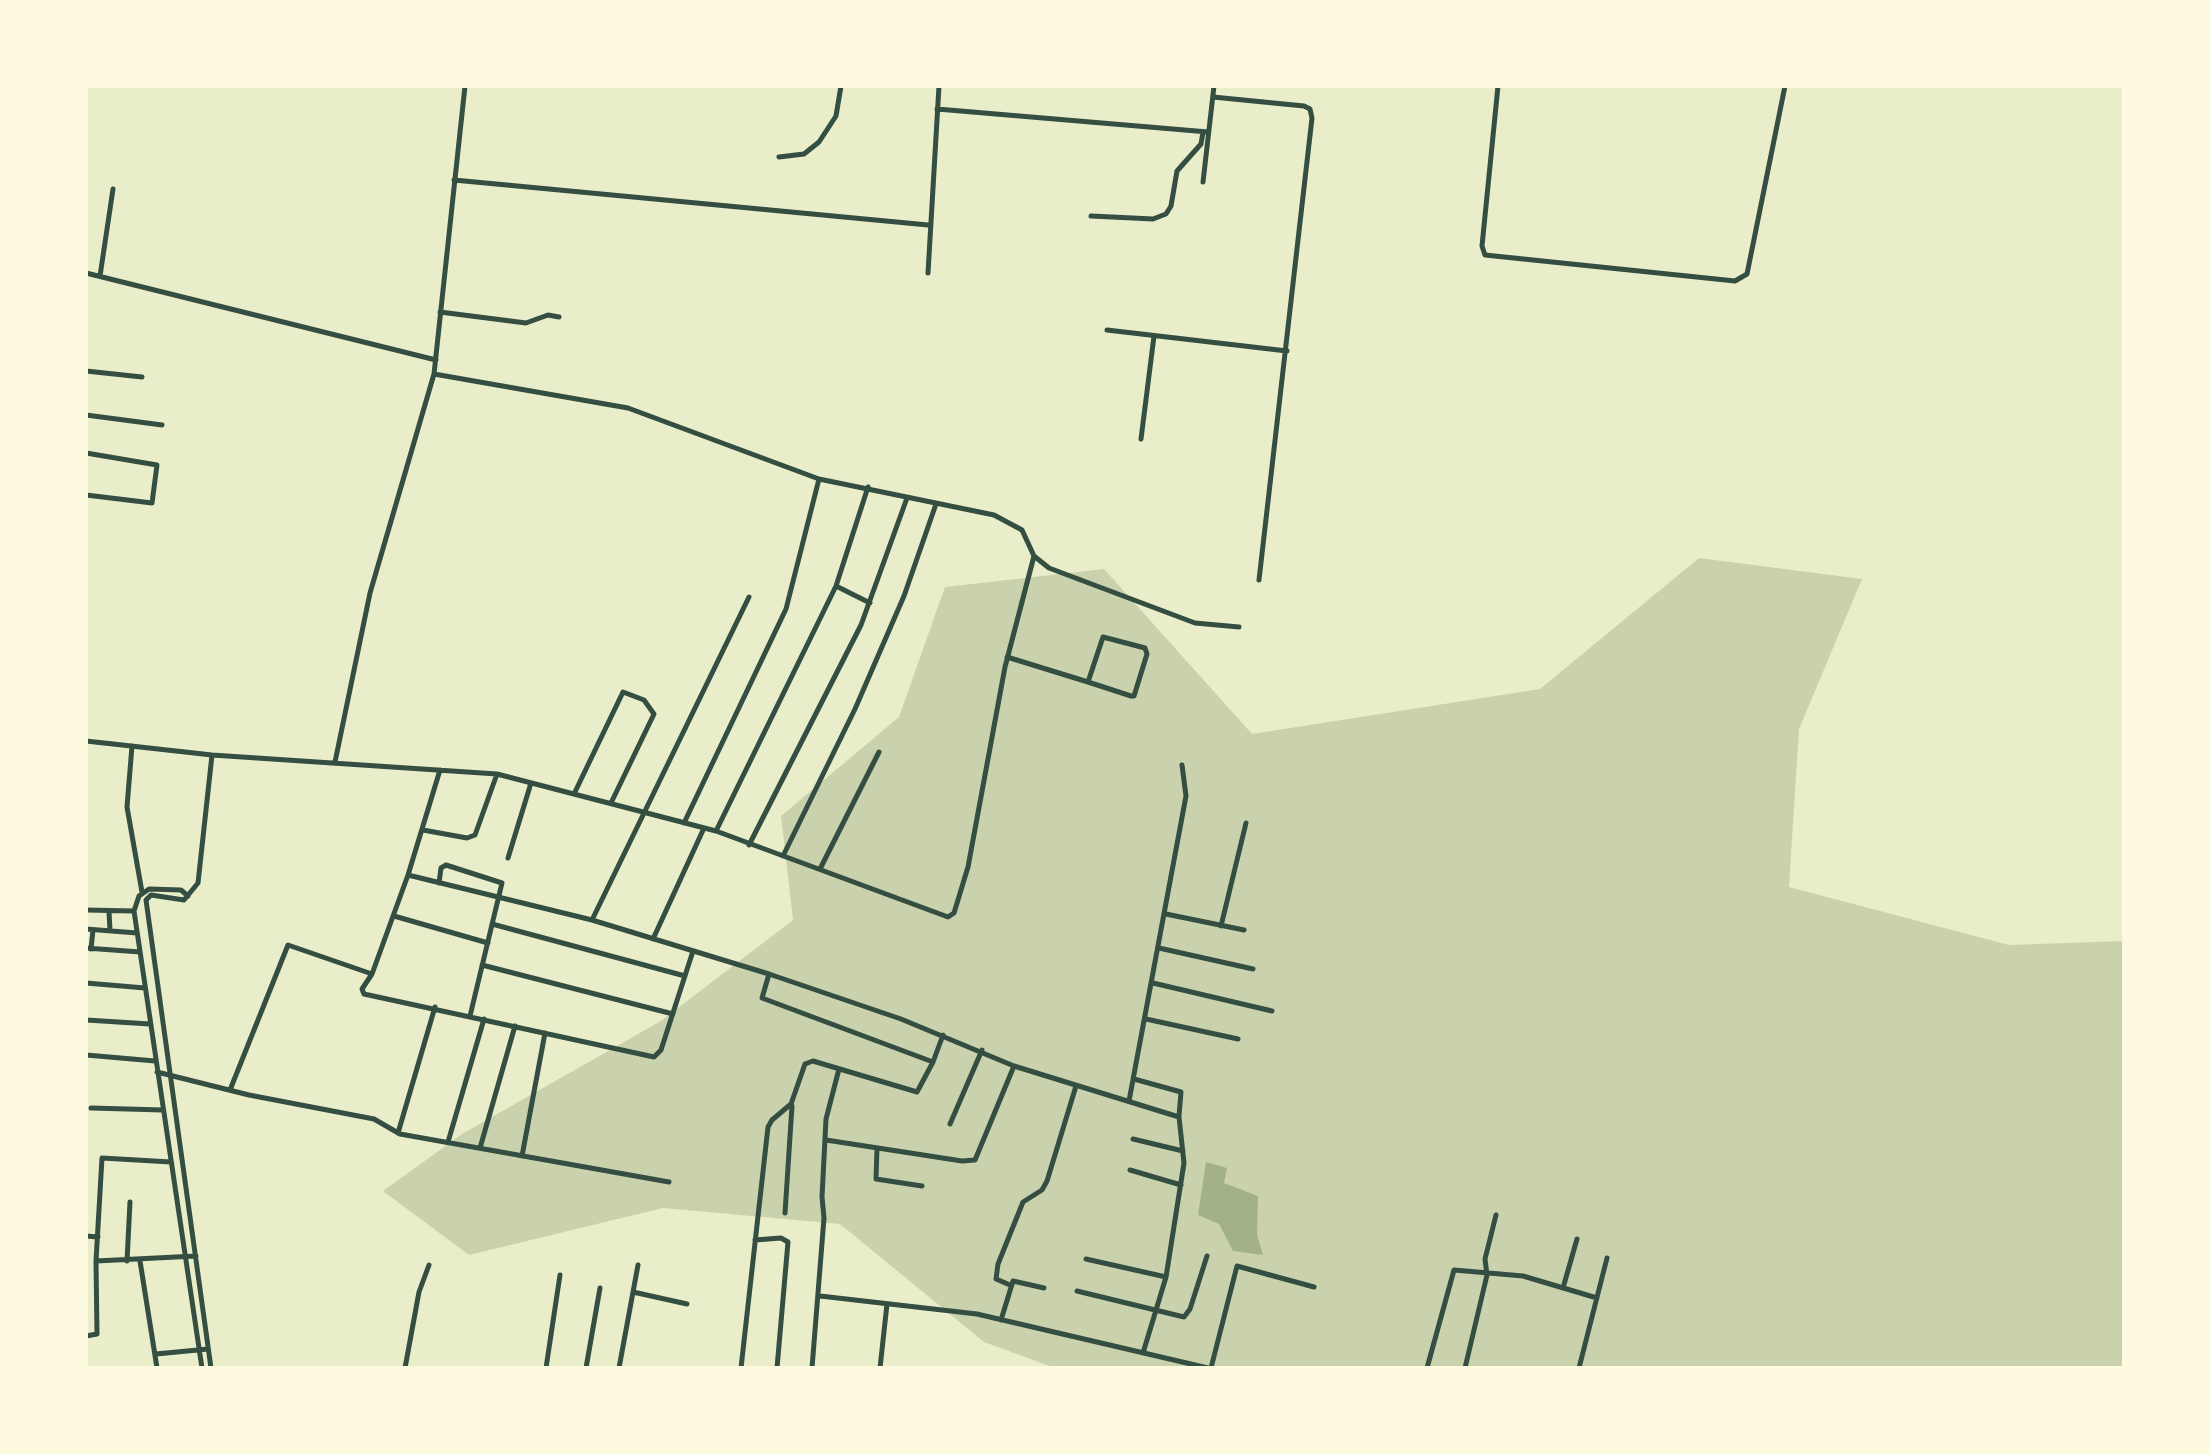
<!DOCTYPE html>
<style>
body{margin:0}
#map{position:relative;width:2210px;height:1454px;overflow:hidden;background:#e9edc9;font-family:Jost,sans-serif}
canvas{display:block}
.frame{position:absolute;inset:0;border:88px solid #fefae0;pointer-events:none}
</style>
<div id="map">
<canvas width="2210" height="1454"></canvas>
<div class="frame"></div>
</div>
<script>
const context = document.querySelector('canvas').getContext('2d');
context.lineJoin = 'round';
function paint(path, color) {
  context.fillStyle = color;
  context.fill(path, 'evenodd');
}
function shape(rows) {
  const path = new Path2D();
  for (const r of rows) {
    path.moveTo(r[0], r[1]);
    for (let i = 2; i < r.length; i += 2) path.lineTo(r[i], r[i + 1]);
  }
  return path;
}
function strokePath(path, color, width, dash) {
  context.strokeStyle = color;
  context.lineWidth = width;
  context.lineCap = dash ? 'butt' : 'round';
  context.setLineDash(dash || []);
  context.stroke(path);
}
paint(shape([
 [1699,558,1862,579,1799,729,1789,887,2009,945,2124,941,2124,1368,1055,1368,984,1342,840,1224,663,1208,469,1255,383,1191,462,1134,661,1021,793,920,781,816,899,717,945,587,1104,569,1252,734,1540,689]
]), '#cad2ad');
paint(shape([
 [1206,1162,1227,1168,1224,1183,1258,1196,1257,1235,1263,1255,1233,1251,1219,1224,1198,1215]
]), '#a3b18a');
strokePath(shape([
 [1498,86,1482,246,1485,255,1735,281,1747,274,1785,86],
 [1213,97,1304,106,1310,109,1312,118,1259,580],
 [937,109,1208,132],
 [779,157,804,154,819,142,836,116,841,86],
 [454,180,928,225],
 [1203,182,1214,86],
 [1091,216,1153,219,1166,214,1171,206,1177,171,1201,144,1203,132],
 [86,273,436,360],
 [928,273,939,86],
 [100,276,113,189],
 [440,312,526,323,548,315,559,317],
 [1107,330,1287,351],
 [86,371,142,377],
 [434,374,628,408,819,479,994,515,1022,530,1034,556,1049,568,1195,623,1239,627],
 [86,415,162,425],
 [1141,439,1154,336],
 [86,453,157,465,152,503,86,495],
 [836,586,870,603],
 [1007,657,1088,682,1131,696,1134,696,1147,654,1145,648,1103,637,1088,682],
 [86,741,212,755,497,774,716,831,948,917,954,913,968,867,1005,667,1034,556],
 [132,746,127,807,142,892],
 [335,762,370,593,434,374,465,86],
 [440,770,408,875,372,974,362,989,364,994,654,1057,661,1050,693,951],
 [574,794,623,692,644,700,654,714,611,803],
 [684,823,786,609,819,479],
 [423,830,467,838,475,835,497,774],
 [716,831,836,586,868,487],
 [749,845,861,625,907,498],
 [783,856,855,709,904,596,936,504],
 [508,858,531,783],
 [820,869,879,752],
 [408,875,592,920,769,974,901,1019,1014,1066,975,1160,962,1161,826,1140],
 [439,883,441,868,446,865,502,883,470,1016],
 [188,896,181,890,149,889,139,896,134,911,202,1368],
 [86,910,134,911],
 [109,912,110,930],
 [1166,914,1244,930],
 [394,916,488,943],
 [592,920,749,597],
 [492,924,685,976],
 [1221,926,1246,823],
 [86,929,137,933],
 [653,939,704,828],
 [86,948,140,952],
 [1159,948,1253,969],
 [91,949,93,930],
 [482,965,673,1014],
 [769,974,762,998,933,1062,943,1035],
 [86,983,145,988],
 [1153,983,1272,1011],
 [1146,1019,1238,1039],
 [86,1020,150,1024],
 [86,1055,155,1061],
 [1014,1066,1179,1117,1184,1163,1166,1277,1143,1353],
 [157,1072,249,1095,374,1119,400,1134,669,1182],
 [1134,1079,1181,1092,1179,1116],
 [230,1090,288,945,372,974],
 [1129,1101,1186,796,1182,765],
 [91,1108,163,1110],
 [950,1124,982,1050],
 [398,1133,435,1007],
 [1133,1139,1183,1151],
 [448,1142,484,1019],
 [480,1148,515,1026],
 [877,1148,876,1179,922,1186],
 [522,1156,545,1033],
 [1130,1170,1181,1185],
 [785,1213,792,1106],
 [86,1236,98,1237],
 [755,1240,781,1238,788,1242,777,1368],
 [1086,1259,1166,1277],
 [96,1261,196,1256],
 [127,1261,130,1202],
 [140,1261,157,1368],
 [1010,1285,996,1279,998,1264,1023,1202,1042,1190,1047,1181,1076,1086],
 [1563,1288,1577,1239],
 [1077,1291,1184,1317,1190,1309,1207,1256],
 [633,1292,687,1304],
 [820,1296,977,1314,1208,1368],
 [1001,1320,1013,1281,1044,1288],
 [86,1336,97,1334,96,1261,102,1158,171,1162],
 [156,1354,208,1349],
 [211,1368,146,900,151,895,184,900,198,883,212,755],
 [405,1368,419,1292,429,1265],
 [546,1368,560,1275],
 [586,1368,600,1288],
 [619,1368,638,1265],
 [741,1368,768,1127,772,1120,791,1104,805,1064,813,1061,917,1092,933,1062],
 [812,1368,824,1218,822,1197,826,1119,839,1069],
 [880,1368,887,1304],
 [1211,1368,1237,1266,1314,1287],
 [1427,1368,1454,1270,1523,1276,1597,1298],
 [1465,1368,1487,1275,1485,1259,1496,1215],
 [1579,1368,1607,1258]
]), '#344e41', 5);
</script>
